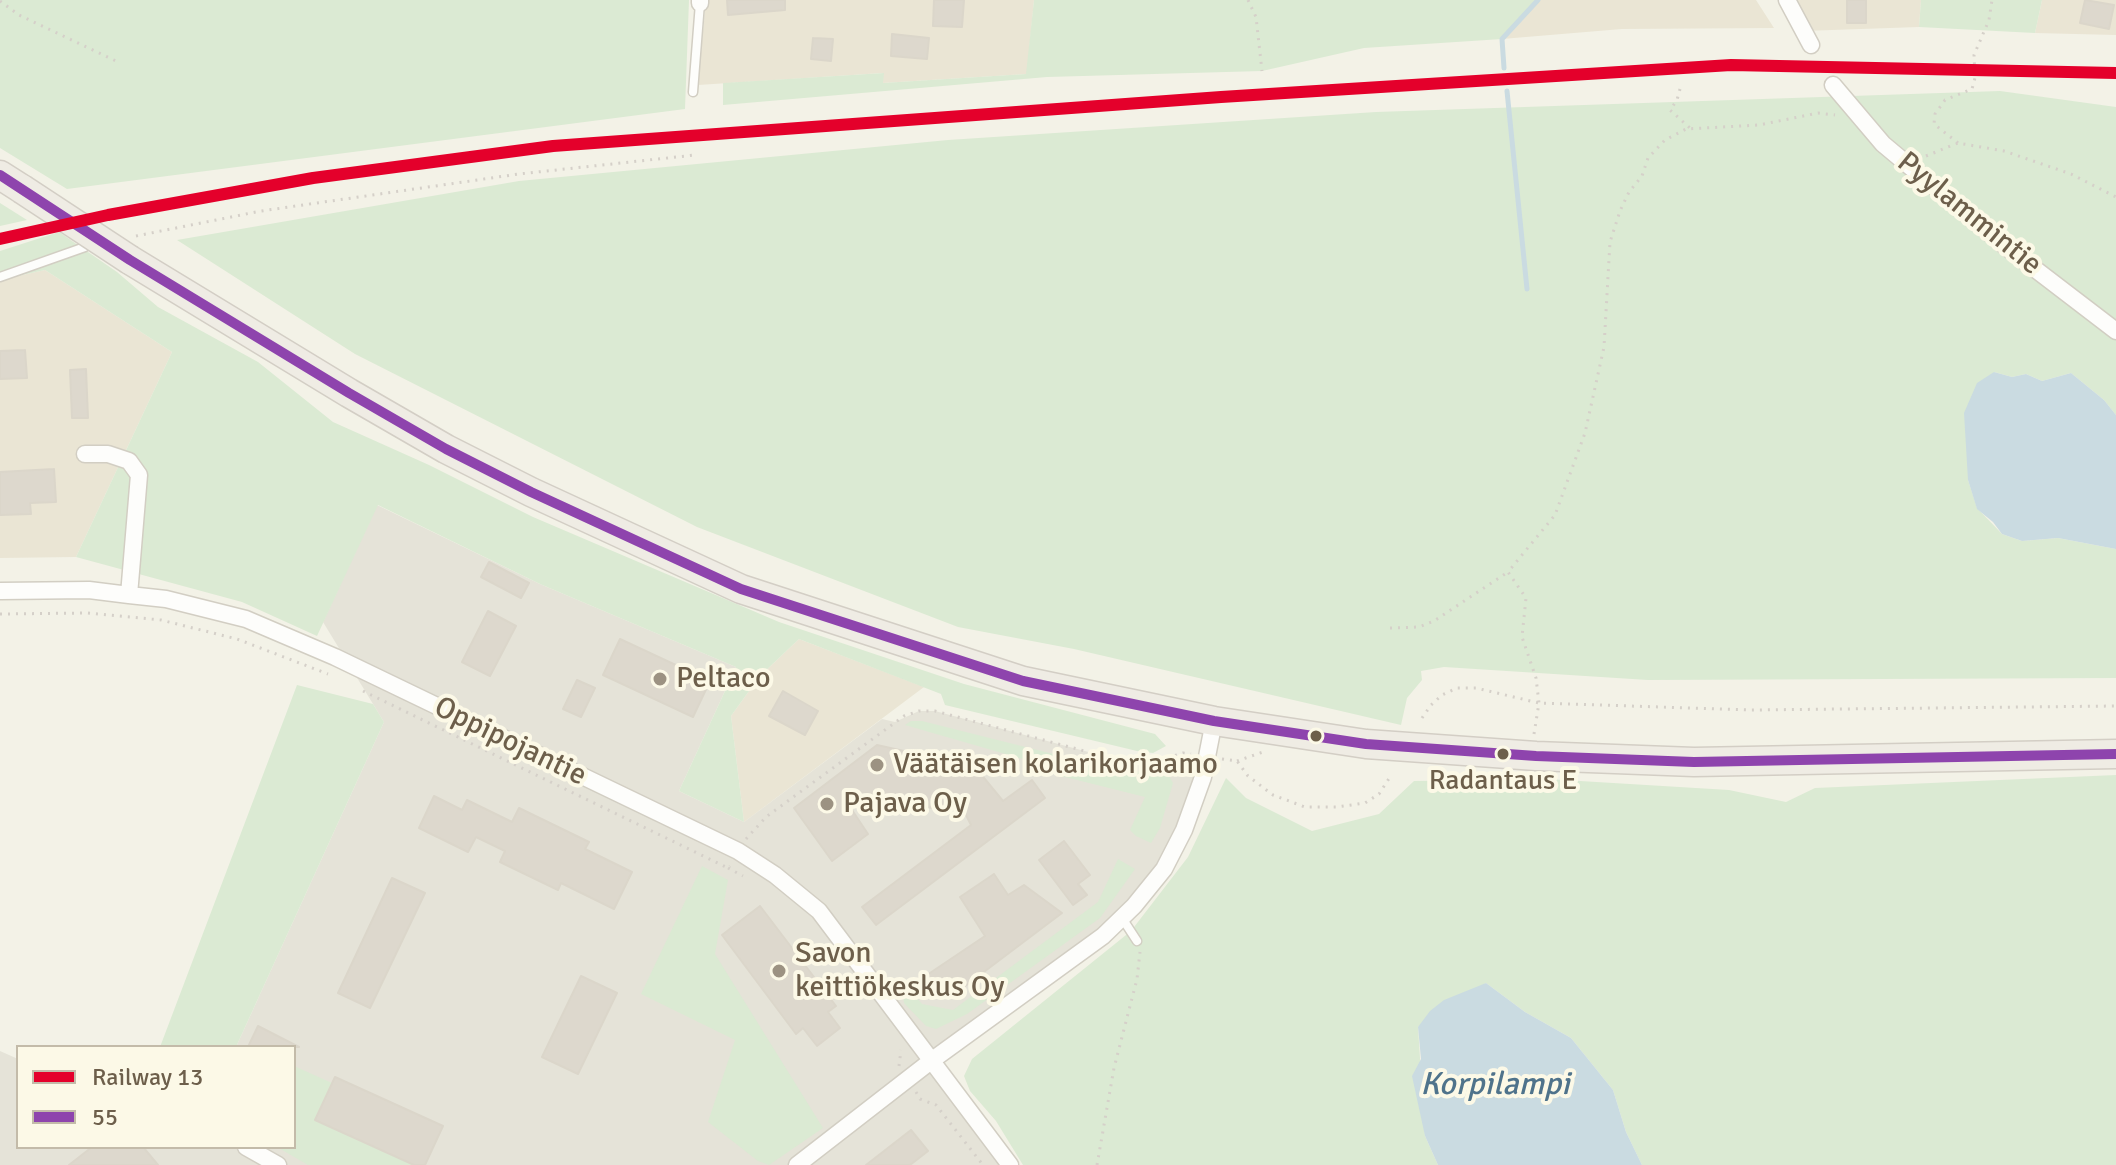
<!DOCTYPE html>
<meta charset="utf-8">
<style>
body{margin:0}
#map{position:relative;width:2116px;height:1165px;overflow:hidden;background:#f3f2e7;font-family:Signika,sans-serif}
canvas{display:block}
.legend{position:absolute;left:16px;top:1045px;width:280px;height:104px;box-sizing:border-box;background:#fcf9e7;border:2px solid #c3bba9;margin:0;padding:10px 14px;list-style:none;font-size:24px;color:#6d5f4b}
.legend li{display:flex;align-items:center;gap:16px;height:40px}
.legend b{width:40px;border:2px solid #c3bba9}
</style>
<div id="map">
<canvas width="2116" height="1165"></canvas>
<ul class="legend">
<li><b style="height:10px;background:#e4002b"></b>Railway 13</li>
<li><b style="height:10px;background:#8e44ad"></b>55</li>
</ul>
</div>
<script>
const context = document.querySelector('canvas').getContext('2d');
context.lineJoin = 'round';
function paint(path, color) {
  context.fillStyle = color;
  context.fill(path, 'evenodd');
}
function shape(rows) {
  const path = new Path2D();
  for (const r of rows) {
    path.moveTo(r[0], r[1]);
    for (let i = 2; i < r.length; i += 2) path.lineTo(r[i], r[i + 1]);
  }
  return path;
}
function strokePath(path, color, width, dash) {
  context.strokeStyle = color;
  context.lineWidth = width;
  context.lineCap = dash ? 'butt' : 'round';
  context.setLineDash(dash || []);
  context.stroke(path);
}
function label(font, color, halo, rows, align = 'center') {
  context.font = font + ' Signika,sans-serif';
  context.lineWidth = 8;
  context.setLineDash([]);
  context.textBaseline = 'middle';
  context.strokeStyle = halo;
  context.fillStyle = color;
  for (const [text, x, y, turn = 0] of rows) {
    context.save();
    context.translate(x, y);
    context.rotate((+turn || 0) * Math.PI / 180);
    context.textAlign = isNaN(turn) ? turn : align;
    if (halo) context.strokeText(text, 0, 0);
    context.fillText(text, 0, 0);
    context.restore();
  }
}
paint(shape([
 [706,0,1034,0,1027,74,883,83,883,73,698,85],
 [1538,0,1756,0,1774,28,1622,29,1502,39],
 [1785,0,1921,0,1919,27,1803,31],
 [2042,0,2116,0,2116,35,2035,33],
 [45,270,172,352,76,557,0,558,0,280],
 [799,639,924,687,744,822,731,716,760,676]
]), '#eae5d4');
paint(shape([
 [377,505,540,584,736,667,679,791,744,822,882,719,895,722,919,711,935,711,1122,761,1158,761,1203,777,1184,830,1103,936,932,1061,1010,1165,0,1165,0,1051,18,1059,18,1147,294,1147,294,1047,236,1047,384,722,323,622]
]), '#e5e3d8');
paint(shape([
 [0,0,689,0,685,109,67,189,0,148],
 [1034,0,1538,0,1502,39,1364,48,1262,71,1047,77,723,105,723,83,884,73,883,83,1026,74],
 [1921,0,2042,0,2035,33,1919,27],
 [2000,91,2116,107,2116,415,2104,400,2071,373,2042,381,2026,374,2012,377,1994,372,1968,480,1977,508,2002,534,2022,541,2058,538,2116,549,2116,678,1648,680,1444,667,1421,671,1422,680,1407,698,1401,725,1074,649,958,627,697,527,355,354,177,240,519,181,948,140,1376,112],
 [0,203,27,220,0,226],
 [59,232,117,272,158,307,258,362,333,422,429,465,533,517,779,622,964,684,1155,734,1166,746,1153,753,1137,751,945,705,941,694,799,639,760,676,731,716,744,822,679,791,736,667,540,584,378,505,317,636,242,602,76,557,172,352,45,270,0,280,0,251],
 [297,685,373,704,384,722,236,1047,160,1047],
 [911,721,922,721,1109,768,1151,773,1167,772,1173,783,1160,828,1151,843,1136,836,1130,830,1145,797,1049,773,1054,768,905,725],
 [2116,775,2116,1165,1642,1165,1626,1132,1613,1090,1571,1038,1525,1012,1486,983,1418,1027,1425,1136,1438,1165,1023,1165,996,1121,970,1091,964,1076,972,1059,1131,931,1188,857,1226,778,1246,798,1312,831,1379,814,1414,781,1547,779,1729,790,1786,802,1815,788],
 [1118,859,1135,869,1100,918,967,1014,936,1029,926,1026,904,1003,903,995,908,987,922,1004,953,1010,1098,902],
 [702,866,728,880,715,954,823,1128,769,1165,758,1161,708,1122,735,1040,641,994],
 [294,1066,332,1083,316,1119,414,1165,308,1165,277,1147,294,1147]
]), '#dbead3');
paint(shape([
 [1994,372,2012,377,2026,374,2042,381,2071,373,2104,400,2116,415,2116,549,2058,538,2022,541,2002,534,1993,522,1977,509,1968,480,1964,413,1977,383],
 [1486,983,1525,1012,1571,1038,1613,1090,1626,1132,1642,1165,1438,1165,1425,1136,1412,1076,1421,1059,1418,1027,1430,1011,1444,1000]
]), '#cadbe1');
strokePath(shape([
 [1504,68,1502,39,1538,0],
 [1507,91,1527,289]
]), '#cadbe1', 5);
const building = shape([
 [727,0,785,0,785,10,728,15,727,0],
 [934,0,964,0,962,27,933,26,934,0],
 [1847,0,1866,0,1866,23,1847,23,1847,0],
 [2085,0,2114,5,2109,29,2080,23,2085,0],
 [892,34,929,38,927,59,891,56,892,34],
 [813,38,833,39,831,61,811,59,813,38],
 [25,350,27,378,0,379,0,351,25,350],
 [86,369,88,418,72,418,70,370,86,369],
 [54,469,56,502,30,503,31,514,0,515,0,472,54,469],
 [489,562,529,583,521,598,481,577,489,562],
 [488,611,516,626,490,676,462,662,488,611],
 [620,639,710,681,693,717,603,675,620,639],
 [577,680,595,688,581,717,563,709,577,680],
 [783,691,818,711,805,735,769,716,783,691],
 [877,745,975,767,1003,801,1032,780,1045,798,876,925,862,907,971,825,959,801,945,811,866,793,850,807,868,834,832,861,794,808,877,745],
 [434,796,462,810,467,800,512,822,519,808,589,842,585,849,632,872,614,909,561,883,558,890,500,862,505,851,476,837,468,852,419,828,434,796],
 [1064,841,1090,875,1078,884,1087,895,1073,905,1039,860,1064,841],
 [994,874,1008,895,1024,885,1062,913,952,996,926,987,921,979,985,936,960,897,994,874],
 [392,878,425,893,370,1008,338,993,392,878],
 [760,906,836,1006,828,1012,840,1028,817,1046,803,1028,796,1034,722,935,760,906],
 [581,976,617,993,578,1074,542,1057,581,976],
 [258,1026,299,1047,248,1047,258,1026],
 [335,1077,443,1126,425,1165,414,1165,315,1120,335,1077],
 [911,1130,928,1151,910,1165,866,1165,911,1130],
 [92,1147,143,1147,158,1165,69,1165,92,1147]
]);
paint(building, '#ddd8cd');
strokePath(building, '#dbd6ca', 2);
const service = shape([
 [693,92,700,3],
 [0,277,85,247],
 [1122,918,1137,941]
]);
const minor = shape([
 [1787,0,1811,45],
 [700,3,700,0],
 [1833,85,1883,144,2005,246,2116,331],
 [85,454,108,454,129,461,139,475,129,595],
 [0,591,89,590,129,595,166,599,246,619,335,657,738,851,775,875,819,911,1010,1165],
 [246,1147,278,1165],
 [797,1165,931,1061,1103,936,1134,906,1164,869,1184,830,1203,777,1214,721]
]);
const trunk = shape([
 [0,175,22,189],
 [130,260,349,393,446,449,531,492,741,589,1023,681,1214,721,1366,744,1536,756,1694,762,2116,754]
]);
strokePath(service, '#d2cec3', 11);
strokePath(minor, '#d2cec3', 19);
strokePath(trunk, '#d3cec5', 31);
strokePath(shape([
 [1248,0,1256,17,1262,71],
 [0,1,19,15,116,61],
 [1680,89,1677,100,1670,110,1691,129],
 [1958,143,1934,124,1935,114,1945,100,1972,89,1975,78,1974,55,1989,20,1992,0],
 [1926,156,1958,143,2004,151,2071,174,2116,197],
 [136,236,261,211,519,174,695,155],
 [0,614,87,613,161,620,237,639,328,674],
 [1390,628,1419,627,1434,621,1508,572],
 [363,691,728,868,730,866],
 [1422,718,1431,705,1442,695,1457,688,1476,688,1539,703,1751,710,2116,706],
 [1534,734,1539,703,1536,678,1522,637,1526,598,1508,572,1555,515,1585,433,1604,347,1610,242,1620,211,1629,192,1642,176,1648,158,1665,140,1686,129,1759,125,1818,113,1835,115],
 [1222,759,1237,761,1248,776,1273,795,1305,807,1337,807,1365,803,1379,794,1390,777],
 [1237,761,1263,752],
 [746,839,766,817,904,716,919,711,935,711,1122,761,1158,761,1183,753,1191,754],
 [728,868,743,876],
 [899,1066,901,1050],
 [916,1092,920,1099,936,1105,983,1165],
 [1097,1165,1114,1068,1137,979,1140,952]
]), '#d5d0c9', 3, [2, 6]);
strokePath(service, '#fdfdfb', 8);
strokePath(minor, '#fdfdfb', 16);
strokePath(trunk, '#efece4', 28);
const trunkBridge = shape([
 [22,189,130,260]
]);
strokePath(trunkBridge, '#d3cec5', 31, []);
strokePath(trunkBridge, '#efece4', 28);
strokePath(shape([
 [0,175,130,260,349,393,446,449,531,492,741,589,1023,681,1214,721,1366,744,1536,756,1694,762,2116,754]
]), '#8e44ad', 10);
strokePath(shape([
 [0,239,108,215,313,178,553,146,1221,97,1731,65,2116,73]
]), '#e4002b', 12);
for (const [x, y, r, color] of [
 [660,679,8,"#9c9282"],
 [1316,736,7,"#6d5f4b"],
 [1503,754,7,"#6d5f4b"],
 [877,765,8,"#9c9282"],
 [827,804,8,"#9c9282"],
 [779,971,8,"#9c9282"]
]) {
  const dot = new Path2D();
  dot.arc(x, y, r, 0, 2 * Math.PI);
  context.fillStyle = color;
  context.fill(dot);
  strokePath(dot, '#fcf9e7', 3);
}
label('28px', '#6d5f4b', '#fcf9e7', [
 ["Radantaus E",1503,782]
]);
label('30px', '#6d5f4b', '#fcf9e7', [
 ["Pyylammintie",1969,214,39],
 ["Oppipojantie",510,742,26]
]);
label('30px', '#6d5f4b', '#fcf9e7', [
 ["Peltaco",676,679],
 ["Väätäisen kolarikorjaamo",893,765],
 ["Pajava Oy",843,804],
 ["Savon",795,954],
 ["keittiökeskus Oy",795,988]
], 'left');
label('italic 32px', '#4f738b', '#fcf9e7', [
 ["Korpilampi",1495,1086]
]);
</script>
